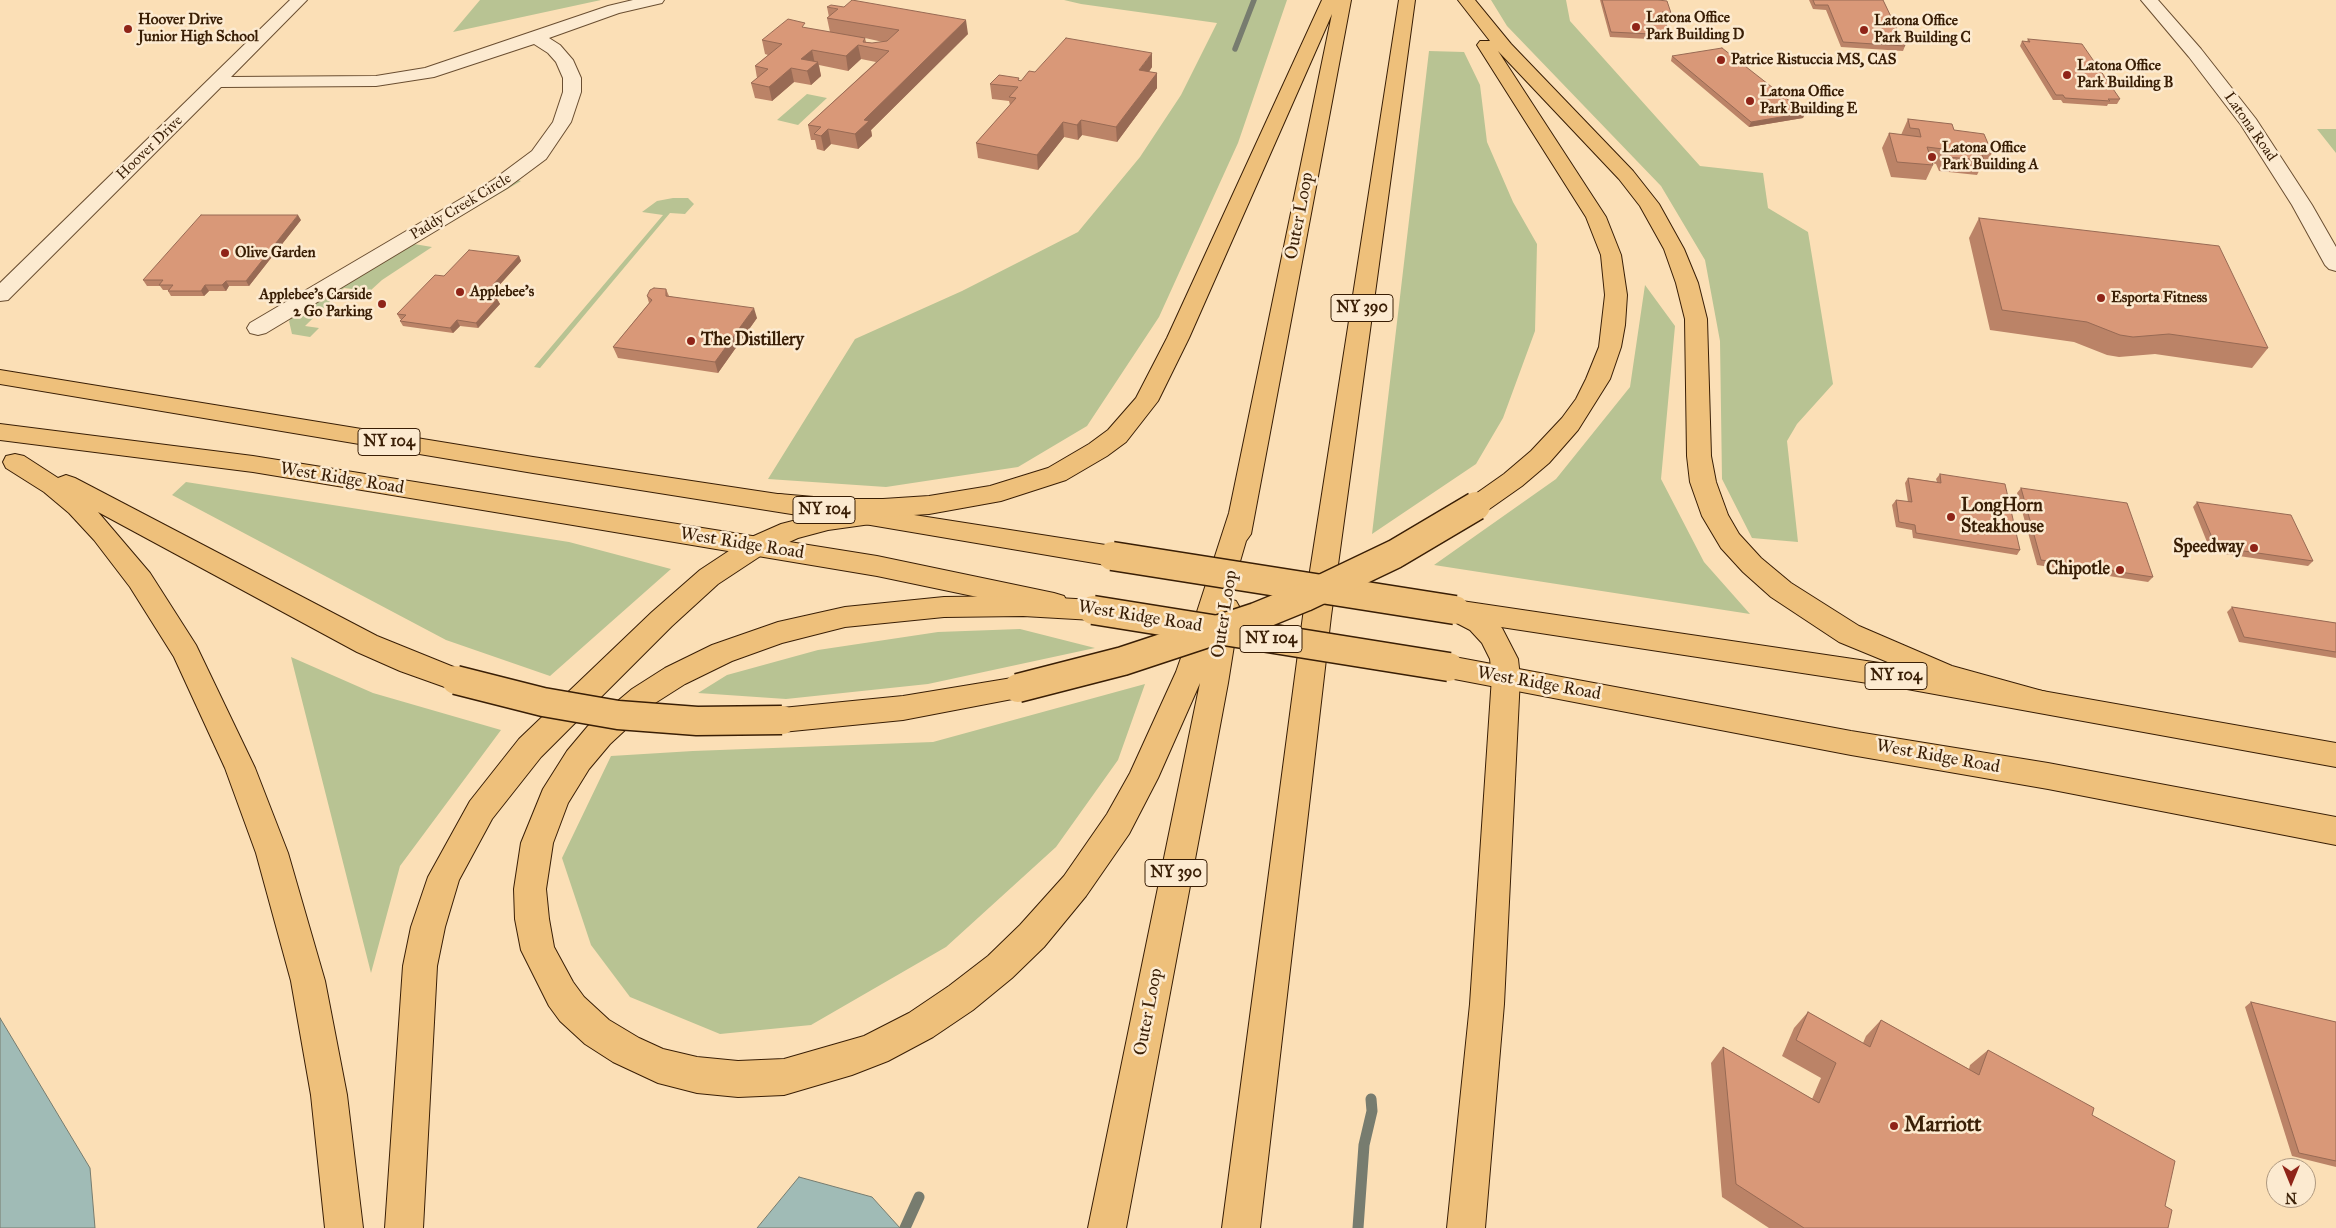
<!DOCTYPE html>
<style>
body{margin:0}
#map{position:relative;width:2336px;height:1228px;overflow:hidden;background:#fbdfb6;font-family:"IM FELL Great Primer",serif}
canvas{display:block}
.north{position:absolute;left:2266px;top:1158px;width:50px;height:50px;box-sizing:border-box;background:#fcead0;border:1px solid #ae987f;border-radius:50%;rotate:180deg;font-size:14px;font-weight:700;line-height:20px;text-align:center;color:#391e05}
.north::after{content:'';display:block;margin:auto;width:18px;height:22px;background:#8f2418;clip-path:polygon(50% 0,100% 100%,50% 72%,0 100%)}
</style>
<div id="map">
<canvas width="2336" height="1228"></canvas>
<div class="north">N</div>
</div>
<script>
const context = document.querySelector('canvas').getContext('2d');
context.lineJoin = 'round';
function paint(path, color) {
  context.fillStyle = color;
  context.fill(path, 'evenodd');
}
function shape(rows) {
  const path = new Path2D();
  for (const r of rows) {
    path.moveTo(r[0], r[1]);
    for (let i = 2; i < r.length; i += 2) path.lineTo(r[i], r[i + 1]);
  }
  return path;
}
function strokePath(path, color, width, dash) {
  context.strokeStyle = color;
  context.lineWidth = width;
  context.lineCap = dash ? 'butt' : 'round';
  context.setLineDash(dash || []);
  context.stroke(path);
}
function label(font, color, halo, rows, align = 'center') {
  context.font = font + ' "IM FELL Great Primer",serif';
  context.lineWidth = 5;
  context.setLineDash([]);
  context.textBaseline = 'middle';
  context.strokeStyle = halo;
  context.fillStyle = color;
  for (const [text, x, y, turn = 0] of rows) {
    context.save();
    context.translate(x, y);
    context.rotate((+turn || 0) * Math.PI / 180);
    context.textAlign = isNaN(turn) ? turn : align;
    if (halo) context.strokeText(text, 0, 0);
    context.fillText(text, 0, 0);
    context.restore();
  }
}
paint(shape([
 [480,0,601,0,453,32],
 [1064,0,1287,0,1238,143,1159,317,1087,426,1018,467,886,487,768,479,855,339,962,291,1078,232,1140,157,1181,95,1217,23,1081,4],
 [1491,0,1566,0,1570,21,1700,166,1763,173,1768,208,1808,232,1833,384,1797,424,1787,441,1798,542,1752,538,1722,479,1720,341,1705,260,1661,186,1507,26],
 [1429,51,1464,52,1480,85,1487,142,1513,202,1537,244,1535,331,1503,418,1476,464,1372,534],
 [807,94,827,98,798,125,777,120],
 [2317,129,2336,129,2336,153],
 [517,180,521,181,414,244,432,247,382,280,370,291,344,288,305,326,319,328,310,337,292,334,289,321,297,311],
 [673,198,688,198,694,204,685,214,670,213,540,368,534,367,663,215,642,212,657,201],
 [1645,285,1675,326,1661,479,1704,562,1750,614,1434,565,1556,479,1630,387],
 [186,482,569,542,671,569,550,676,446,640,172,495],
 [1020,629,1095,648,928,684,786,699,698,693,727,675,818,650,938,632],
 [291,657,373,693,501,730,400,866,371,973],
 [1145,684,1118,760,1056,847,946,947,811,1025,720,1034,630,997,591,945,562,858,611,756,693,751,933,742]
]), '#b8c393');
const water = shape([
 [0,1018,90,1168,95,1228,0,1228,0,1018],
 [799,1177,872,1197,900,1228,757,1228,799,1177]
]);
paint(water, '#a0bbb6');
strokePath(water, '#777c6f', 1);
strokePath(shape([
 [1235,49,1254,0]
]), '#777c6f', 5.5);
strokePath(shape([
 [905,1228,919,1197],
 [1358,1228,1364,1145,1372,1111,1371,1099]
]), '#777c6f', 11);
const minor = shape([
 [290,0,307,0,231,77,376,76,425,68,608,6,633,0,664,0,662,3,619,13,549,38,560,45,573,60,581,78,581,92,571,122,546,159,507,188,266,333,258,335,250,333,247,328,250,323,493,180,532,151,553,122,563,92,563,78,556,62,548,53,534,44,434,77,376,86,221,87,8,300,0,301,0,283,290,0]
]);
const tertiary = shape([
 [2141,0,2158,0,2201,49,2256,119,2312,205,2336,247,2336,271,2329,269,2325,265,2292,205,2241,125,2189,57,2141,0]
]);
const primary = shape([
 [0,424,253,456,877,556,1054,593,1064,596,1068,603,1064,610,1054,613,877,576,537,519,253,472,0,440,0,424],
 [1455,600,1907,667,2336,743,2336,767,1907,689,1455,620,1445,617,1441,610,1445,603,1455,600],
 [1449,656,1851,731,2048,763,2336,817,2336,845,2048,789,1851,755,1449,678,1439,675,1435,667,1439,659,1449,656]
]);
const trunk = shape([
 [0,370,533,457,804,498,813,501,817,507,813,513,804,516,533,473,0,384,0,370],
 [844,504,1112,546,1121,549,1125,556,1121,563,1112,566,835,519,831,513,835,507,844,504]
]);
const motorway = shape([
 [1322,0,1351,0,1251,534,1246,541,1229,599,1236,601,1240,608,1228,683,1126,1228,1088,1228,1200,683,1158,778,1129,834,1086,896,1044,947,1012,978,973,1010,933,1037,888,1061,852,1075,784,1095,738,1097,697,1093,658,1083,613,1062,585,1044,560,1021,549,1006,521,950,515,919,514,889,521,843,543,789,567,751,588,726,632,689,665,668,712,645,778,622,845,607,944,597,1023,596,1093,600,1103,603,1107,610,1103,617,1093,620,1023,616,944,617,845,627,782,643,732,661,685,684,652,705,610,744,589,769,568,803,553,843,546,889,549,919,554,947,573,982,584,997,609,1020,639,1038,663,1049,697,1057,738,1061,784,1059,864,1036,909,1013,949,986,988,956,1020,925,1064,876,1107,814,1130,773,1176,672,1195,618,1229,513,1332,14,1189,338,1158,401,1126,442,1107,456,1066,480,1001,501,929,514,882,517,878,523,828,530,798,538,765,553,718,584,672,626,541,757,492,819,459,880,445,927,437,966,423,1228,385,1228,403,966,411,927,428,877,470,801,519,739,652,612,700,570,747,539,781,524,816,515,770,509,766,503,770,497,779,494,837,499,883,499,929,496,990,486,1048,468,1089,444,1108,430,1136,398,1167,338,1322,0],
 [1399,0,1415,0,1331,616,1260,1228,1222,1228,1303,616,1399,0],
 [1458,0,1475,0,1511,44,1633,171,1659,204,1684,249,1698,283,1707,319,1711,456,1716,482,1728,515,1739,534,1761,558,1791,583,1859,626,1952,666,2046,692,2051,700,2046,708,2036,712,1946,686,1839,642,1771,597,1743,572,1721,548,1702,516,1690,482,1687,456,1685,319,1676,283,1664,249,1640,206,1619,179,1498,51,1606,217,1621,255,1627,295,1625,325,1621,347,1610,379,1578,430,1549,463,1522,486,1485,512,1476,515,1467,512,1463,506,1467,500,1504,474,1531,451,1562,418,1576,399,1586,379,1599,347,1605,295,1601,255,1586,217,1477,45,1480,41,1490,41,1458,0],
 [15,454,24,456,58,478,66,475,75,478,377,636,466,672,470,680,466,688,456,691,400,671,357,652,98,512,150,573,196,645,255,768,288,853,325,981,347,1095,363,1228,325,1228,311,1095,291,981,256,853,225,768,174,657,130,587,94,540,69,513,44,492,6,468,3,462,6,456,15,454],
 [1455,600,1490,616,1502,628,1518,659,1520,677,1504,1004,1485,1228,1447,1228,1470,1004,1492,677,1490,659,1482,643,1470,630,1445,617,1441,610,1445,603,1455,600],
 [1018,677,1028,680,1032,688,1028,696,903,720,782,732,772,728,767,720,772,712,782,708,903,696,1018,677]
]);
strokePath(minor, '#6a4e31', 2);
strokePath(tertiary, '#6a4e31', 2);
strokePath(primary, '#391e05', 2);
strokePath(trunk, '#391e05', 2);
strokePath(motorway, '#391e05', 2);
paint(minor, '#fcead0');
paint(tertiary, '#fcead0');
paint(primary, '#eec07b');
paint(trunk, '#eec07b');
paint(motorway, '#eec07b');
const primaryBridge = shape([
 [1093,610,1449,667]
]);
const trunkBridge = shape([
 [1112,556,1455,610]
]);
const motorwayBridge = shape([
 [456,680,543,702,618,715,697,721,782,720],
 [1018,688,1123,661,1256,617,1305,597,1395,554,1476,506]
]);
strokePath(primaryBridge, '#391e05', 31, []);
strokePath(trunkBridge, '#391e05', 31, []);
strokePath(motorwayBridge, '#391e05', 31, []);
strokePath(primaryBridge, '#eec07b', 28);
strokePath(trunkBridge, '#eec07b', 28);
strokePath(motorwayBridge, '#eec07b', 28);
paint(shape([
 [1600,0,1658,0,1671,13,1670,17,1664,17,1670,35,1668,40,1610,37],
 [1809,0,1883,0,1905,46,1903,51,1841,47,1826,10,1813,9],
 [827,7,968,34,871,130,872,136,858,149,831,144,824,151,817,149,815,140,811,140,808,125,876,62,861,59,848,71,819,65,821,76,811,85,794,82,772,101,755,98,751,83,757,78,755,66,768,55,765,54,762,40,806,28,830,32,827,18,829,17],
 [865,38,883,42,872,43,866,42],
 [2028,39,2120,99,2117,104,2108,104,2107,106,2063,103,2061,100,2053,100,2020,46,2022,41,2027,42],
 [1672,56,1805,113,1803,118,1749,127,1671,61],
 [1152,67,1149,72,1157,73,1157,88,1117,142,1082,135,1078,140,1064,137,1038,170,978,158,976,143,1010,105,1009,101,992,99,990,84,1020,80],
 [1908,119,1954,130,1992,153,1984,168,1981,167,1977,175,1939,171,1936,164,1932,163,1933,165,1926,180,1891,177,1882,148,1889,133,1901,135],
 [1979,218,2268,348,2252,368,2155,354,2119,357,2107,355,2074,342,1990,330,1969,238],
 [301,220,249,286,229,286,226,291,209,291,204,296,171,296,168,291,168,290,163,290,160,286,147,286,143,280],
 [519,256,521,261,488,298,497,299,500,304,478,328,460,326,453,333,403,326,400,321,402,320,400,319,397,314,444,276],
 [666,289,669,296,757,318,718,373,618,358,613,347,649,303,647,296],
 [1940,474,2020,550,2017,555,1913,538,1912,530,1896,527,1892,505,1896,500,1908,502,1905,483,1908,478,1937,482,1936,479],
 [2021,488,2153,577,2148,582,2037,565,2017,493],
 [2197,502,2313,561,2308,566,2211,552,2193,507],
 [2232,607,2336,623,2336,658,2239,642,2227,612],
 [2251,1002,2336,1022,2336,1167,2292,1156,2245,1007],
 [1808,1012,1863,1043,1866,1036,1881,1020,1969,1069,1970,1065,1988,1050,2092,1115,2165,1206,2168,1228,1769,1228,1722,1197,1711,1063,1723,1047,1812,1099,1821,1078,1782,1056,1794,1028]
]), '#bb8367');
paint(shape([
 [966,20,968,34,871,130,872,136,858,149,855,134,864,120],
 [858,45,861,59,848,71,846,56],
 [812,50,815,64,801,59],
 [1152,53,1152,67,1139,85,1139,70],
 [818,62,821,76,811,85,807,71],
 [791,68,794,82,772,101,769,87],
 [1157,73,1157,88,1117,142,1116,127],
 [1805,113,1803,118,1749,127,1751,122],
 [1081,120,1082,135,1078,140,1077,125],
 [1063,122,1064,137,1038,170,1037,155],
 [828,129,831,144,824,151,821,136],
 [298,215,301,220,249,286,246,281],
 [519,256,521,261,484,302,482,297],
 [226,281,229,286,226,291,222,285],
 [205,285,209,291,204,296,201,291],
 [497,299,500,304,478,328,476,323],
 [754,308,757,318,718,373,715,362],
 [457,320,460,326,453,333,450,328]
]), '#986a54');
const building = shape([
 [852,0,966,20,864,120,869,121,855,134,828,129,821,136,814,134,821,127,808,125,889,51,858,45,846,56,812,50,801,59,818,62,807,71,791,68,769,87,751,83,768,69,755,66,782,44,762,40,788,19,805,23,802,27,865,38,863,42,872,43,887,41,899,30,827,18,838,9,827,7,831,5,844,7,852,0],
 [1602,0,1658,0,1667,1,1671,13,1662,12,1670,35,1611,32,1602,0],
 [1813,0,1883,0,1905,46,1843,42,1828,5,1815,5,1813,0],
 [1066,38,1152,53,1139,70,1157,73,1116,127,1081,120,1077,125,1063,122,1037,155,976,143,1016,98,1009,97,1018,87,990,84,999,75,1019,78,1018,80,1021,81,1029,71,1035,72,1066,38],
 [2028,39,2082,44,2120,99,2108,99,2110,101,2065,98,2063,95,2056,95,2022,41,2030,42,2028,39],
 [1722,48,1805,113,1751,122,1672,56,1722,48],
 [1908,119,1952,124,1954,130,1984,134,1992,153,1981,152,1984,160,1946,157,1943,149,1927,147,1933,165,1897,162,1889,133,1921,137,1919,129,1910,128,1908,119],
 [201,215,298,215,246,281,226,281,222,285,205,285,201,291,168,291,173,285,159,285,163,280,143,280,201,215],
 [1979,218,2219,246,2268,348,2169,334,2133,337,2120,335,2087,322,2002,310,1979,218],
 [469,250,519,256,482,297,497,299,476,323,457,320,450,328,400,321,406,315,397,314,435,275,444,276,469,250],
 [654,288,666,289,666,296,754,308,715,362,613,347,652,300,647,296,650,290,654,288],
 [1940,474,2005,484,2020,550,1916,533,1915,525,1899,522,1896,500,1912,502,1908,478,1941,483,1940,474],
 [2021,488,2127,503,2153,577,2041,560,2021,488],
 [2197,502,2291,515,2313,561,2216,547,2197,502],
 [2232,607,2336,623,2336,652,2244,637,2232,607],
 [2251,1002,2336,1022,2336,1161,2299,1153,2251,1002],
 [1808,1012,1870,1047,1881,1020,1979,1075,1988,1050,2094,1108,2092,1115,2175,1161,2165,1206,2172,1210,2168,1228,1804,1228,1736,1184,1723,1047,1819,1103,1836,1063,1796,1040,1808,1012]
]);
paint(building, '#d99878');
strokePath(building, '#986a54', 1);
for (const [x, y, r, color] of [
 [1636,27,5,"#8f2418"],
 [128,29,5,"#8f2418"],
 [1864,30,5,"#8f2418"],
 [1721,60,5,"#8f2418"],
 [2067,75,5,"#8f2418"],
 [1750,101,5,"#8f2418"],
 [1932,157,5,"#8f2418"],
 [225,253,5,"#8f2418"],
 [460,292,5,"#8f2418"],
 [2101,298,5,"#8f2418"],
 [382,304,5,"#8f2418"],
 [691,341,5,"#8f2418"],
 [1951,517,5,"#8f2418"],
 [2254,548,5,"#8f2418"],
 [2120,570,5,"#8f2418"],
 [1894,1126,5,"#8f2418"]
]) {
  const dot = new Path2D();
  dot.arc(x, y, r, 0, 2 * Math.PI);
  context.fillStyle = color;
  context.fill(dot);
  strokePath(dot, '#fcead0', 2);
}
label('bold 15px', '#391e05', '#fcead0', [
 ["Latona Office",1646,18],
 ["Park Building D",1646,35],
 ["Hoover Drive",138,20],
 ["Junior High School",138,37],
 ["Latona Office",1874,21],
 ["Park Building C",1874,38],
 ["Patrice Ristuccia MS, CAS",1731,60],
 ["Latona Office",2077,66],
 ["Park Building B",2077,83],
 ["Latona Office",1760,92],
 ["Park Building E",1760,109],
 ["Latona Office",1942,148],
 ["Park Building A",1942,165],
 ["Olive Garden",235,253],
 ["Applebee's",470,292],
 ["Applebee's Carside",372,295,"right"],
 ["2 Go Parking",372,312,"right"],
 ["Esporta Fitness",2111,298]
], 'left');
label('15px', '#391e05', '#fcead0', [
 ["Latona Road",2250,127,55],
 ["Hoover Drive",150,148,-44],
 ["Paddy Creek Circle",461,207,-31]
]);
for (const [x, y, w] of [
 [1362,308,62],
 [389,442,62],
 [824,510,62],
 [1271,639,62],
 [1896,676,62],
 [1176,873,62]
]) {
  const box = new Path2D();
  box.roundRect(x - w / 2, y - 13.5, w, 27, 4);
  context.fillStyle = '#fcead0';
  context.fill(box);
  strokePath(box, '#391e05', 1);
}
label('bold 16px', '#391e05', null, [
 ["NY 390",1362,308],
 ["NY 104",389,442],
 ["NY 104",824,510],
 ["NY 104",1271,639],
 ["NY 104",1896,676],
 ["NY 390",1176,873]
]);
label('18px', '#391e05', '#fcead0', [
 ["Outer Loop",1300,216,-79],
 ["West Ridge Road",342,479,9],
 ["West Ridge Road",742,544,9],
 ["Outer Loop",1225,614,-81],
 ["West Ridge Road",1140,617,9],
 ["West Ridge Road",1539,684,10],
 ["West Ridge Road",1938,757,10],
 ["Outer Loop",1149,1012,-79]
]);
label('bold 18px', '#391e05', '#fcead0', [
 ["The Distillery",701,341],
 ["LongHorn",1961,507],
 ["Steakhouse",1961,528],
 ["Speedway",2244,548,"right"],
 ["Chipotle",2110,570,"right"]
], 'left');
label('bold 21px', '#391e05', '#fcead0', [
 ["Marriott",1904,1126]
], 'left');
</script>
